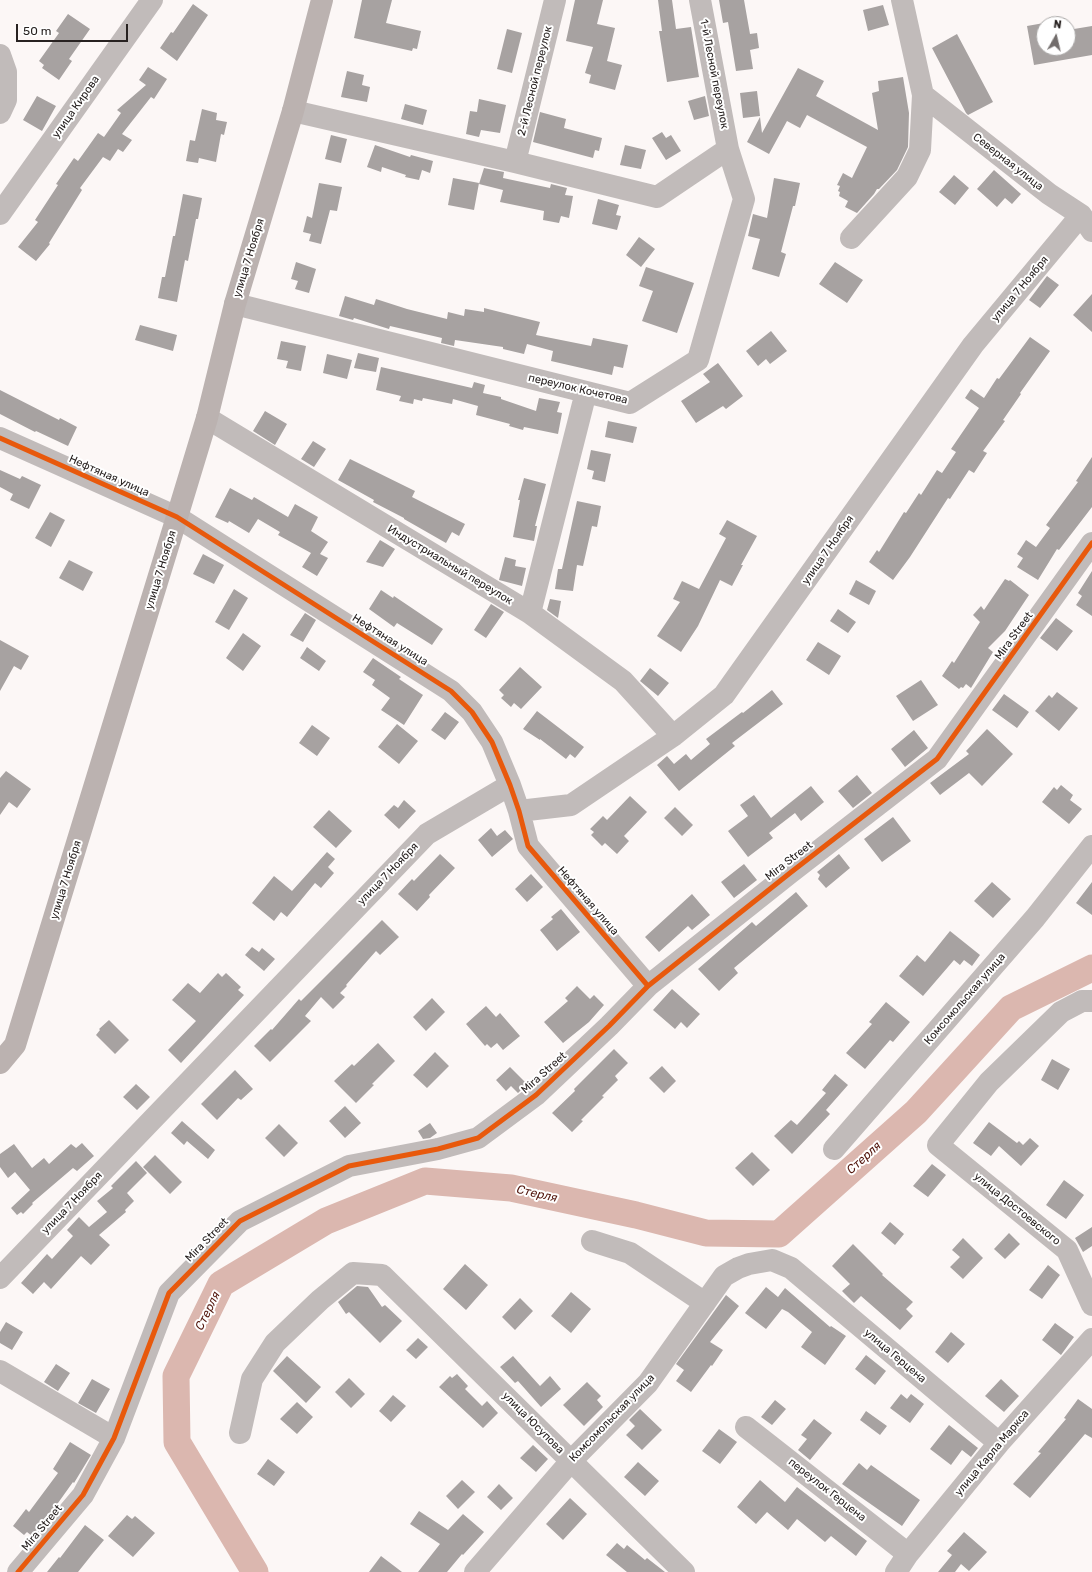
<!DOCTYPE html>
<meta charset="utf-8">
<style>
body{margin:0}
#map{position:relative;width:1092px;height:1572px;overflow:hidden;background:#fcf7f6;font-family:Rubik,sans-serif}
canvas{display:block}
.north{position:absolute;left:1036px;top:16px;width:40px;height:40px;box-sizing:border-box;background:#fff;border:1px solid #a9a7a6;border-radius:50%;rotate:8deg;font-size:11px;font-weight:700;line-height:16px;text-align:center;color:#282221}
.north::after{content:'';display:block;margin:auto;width:14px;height:18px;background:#726d6c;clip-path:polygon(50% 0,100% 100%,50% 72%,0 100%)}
.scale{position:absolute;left:16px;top:24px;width:112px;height:18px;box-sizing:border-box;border:2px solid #282221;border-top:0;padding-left:5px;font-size:12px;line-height:14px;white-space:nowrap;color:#282221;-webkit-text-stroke:3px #fff;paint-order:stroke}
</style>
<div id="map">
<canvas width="1092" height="1572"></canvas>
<div class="north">N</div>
<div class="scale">50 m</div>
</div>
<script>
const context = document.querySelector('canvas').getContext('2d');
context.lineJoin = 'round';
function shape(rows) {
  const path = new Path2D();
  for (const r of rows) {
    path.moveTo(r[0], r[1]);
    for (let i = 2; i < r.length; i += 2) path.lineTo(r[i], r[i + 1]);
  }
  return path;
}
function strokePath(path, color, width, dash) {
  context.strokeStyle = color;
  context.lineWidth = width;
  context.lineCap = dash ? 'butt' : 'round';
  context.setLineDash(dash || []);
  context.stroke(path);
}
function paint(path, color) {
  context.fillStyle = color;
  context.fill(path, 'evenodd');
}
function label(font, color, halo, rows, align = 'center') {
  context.font = font + ' Rubik,sans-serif';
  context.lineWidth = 4;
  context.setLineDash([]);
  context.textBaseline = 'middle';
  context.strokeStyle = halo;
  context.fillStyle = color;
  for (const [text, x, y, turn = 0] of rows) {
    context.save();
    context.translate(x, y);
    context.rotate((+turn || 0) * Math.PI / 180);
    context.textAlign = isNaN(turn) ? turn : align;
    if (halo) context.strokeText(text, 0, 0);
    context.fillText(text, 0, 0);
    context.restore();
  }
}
strokePath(shape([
 [255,1572,177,1442,176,1376,221,1284,326,1221,425,1181,511,1188,636,1215,706,1233,779,1234,916,1112,1011,1008,1092,968]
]), '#dbb7af', 27);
paint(shape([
 [362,0,392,0,386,23,421,31,417,49,413,48,412,51,354,38],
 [575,0,603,0,597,24,615,28,607,61,622,65,615,90,589,83,591,75,585,73,593,47,566,41],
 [658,0,672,0,676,29,691,27,699,77,667,82,659,31,662,31],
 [719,0,744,0,750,34,757,33,759,48,750,50,753,69,736,71,728,22,723,23],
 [193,4,208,15,177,61,160,48,171,32,173,33],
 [883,5,889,25,868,31,863,10],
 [68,14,90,29,69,59,72,61,59,80,42,68,44,65,39,61,59,33,56,31],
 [1044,23,1044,48,1068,48,1068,30,1092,26,1092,55,1034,65,1027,26],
 [507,29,522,33,512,73,497,69],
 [957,34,993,102,968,115,966,113,932,48],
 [148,67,167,79,154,99,151,97,122,134,132,140,123,152,118,149,110,161,103,157,80,188,82,190,49,243,50,244,36,261,18,247,38,222,35,220,58,185,56,184,74,158,78,161,98,133,104,137,121,113,117,110,146,85,139,80],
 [798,68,824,81,816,96,878,130,872,93,879,91,878,81,903,77,909,113,908,147,897,170,879,189,877,189,874,194,857,213,845,207,848,201,839,196,840,192,838,191,840,186,837,185,843,173,852,178,867,147,807,115,800,128,787,121,769,154,747,142,760,117,762,133],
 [347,71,364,75,362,85,370,87,367,102,341,97],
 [757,91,760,116,743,118,740,93],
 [37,96,56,106,42,131,23,120],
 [705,96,709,116,694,120,688,101],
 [479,99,506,105,500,133,481,130,479,137,466,134,470,111,477,112],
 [405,104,427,110,423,125,401,119],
 [202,109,217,113,216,120,227,122,224,135,221,134,216,162,199,158,198,163,186,161,190,140,195,141],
 [540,112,566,119,564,128,602,138,599,151,595,150,593,158,533,142],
 [662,132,666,138,671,135,681,151,666,160,652,138],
 [331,135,347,139,341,163,325,159],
 [375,145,410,157,411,155,433,161,430,173,422,170,419,180,405,177,406,175,382,167,381,172,367,167],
 [625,145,646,150,641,169,620,165],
 [484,168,504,172,503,178,550,188,551,184,567,188,565,195,573,196,569,218,561,216,559,223,543,220,544,211,500,202,503,190,479,184],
 [994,170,1021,194,1012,204,1005,198,997,207,977,189],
 [954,175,969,188,955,205,939,192],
 [453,178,479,183,474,210,448,205],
 [774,178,800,183,795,206,793,206,781,252,786,254,779,277,752,269,760,239,748,236,753,214,767,218],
 [319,183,342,187,337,211,330,210,321,244,309,241,311,234,303,232,307,216,312,218],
 [183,194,202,198,198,219,196,219,188,261,185,260,177,302,158,298,162,277,165,277,173,236,175,236],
 [598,199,619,205,616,215,621,216,617,230,592,224],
 [639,237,655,249,641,267,626,255],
 [296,262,316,269,309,293,295,289,298,281,291,279],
 [835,262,863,280,847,303,819,284],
 [646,267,694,283,677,333,642,321,653,291,639,286],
 [1047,276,1059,285,1040,308,1029,300],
 [1092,294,1092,332,1073,315],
 [345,296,374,305,376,299,407,309,447,319,448,312,464,316,465,309,484,312,484,308,540,322,536,335,591,346,593,338,628,345,623,368,614,366,612,375,551,361,553,351,527,344,524,354,503,349,503,347,455,340,454,346,441,343,442,338,390,326,389,329,354,318,353,320,339,316],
 [140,325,177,335,173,351,135,340],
 [771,331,787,351,770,364,766,359,758,366,746,351],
 [1030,337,1050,351,1020,393,1021,394,1003,420,1005,421,983,451,987,453,974,473,969,470,950,499,948,498,910,557,893,580,869,562,877,550,879,552,904,512,906,513,919,493,921,495,937,470,942,473,956,452,951,449,979,408,965,398,971,389,984,398,997,378,999,379],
 [281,341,306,346,301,371,286,368,288,361,277,359],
 [358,353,379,358,376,372,354,368],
 [327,354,352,360,347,379,323,373],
 [718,363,743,396,726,409,723,406,696,423,681,401,710,382,703,374],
 [381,367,472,388,474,382,485,385,483,393,501,397,501,399,536,411,539,398,560,402,557,412,562,413,558,434,524,427,523,430,509,426,510,424,476,415,478,406,453,399,452,404,423,398,422,401,414,399,413,404,399,401,401,396,376,390],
 [0,390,59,420,60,418,77,427,68,446,36,431,35,432,0,414],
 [265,411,287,424,275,445,253,431],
 [608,421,637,427,633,443,605,437],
 [313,441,326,449,314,467,301,459],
 [591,450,611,454,605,482,592,479,594,471,587,469],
 [1092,457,1092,507,1059,550,1057,549,1038,580,1017,567,1023,558,1017,554,1026,540,1036,547,1050,528,1046,525,1078,482,1076,481],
 [350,459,415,491,412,497,465,524,459,536,452,532,446,543,404,519,404,518,373,502,374,500,338,480],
 [0,470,20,479,22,476,41,485,29,509,10,500,13,494,0,487],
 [524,478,546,484,535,526,537,526,534,541,513,537,520,500,518,500],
 [230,488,252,500,254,497,288,517,295,504,318,517,311,531,328,542,320,554,328,558,317,576,302,567,311,553,278,535,280,532,258,519,249,533,229,521,228,523,215,517],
 [577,501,601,506,597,527,592,526,583,566,577,565,573,591,555,589,558,569,562,569],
 [50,512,65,520,51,547,35,538],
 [727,520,757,536,741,565,743,565,732,586,720,580,698,626,681,652,657,636,680,602,673,599,682,581,699,589,726,538,719,534],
 [380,540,395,549,383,567,366,562],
 [203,554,224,565,214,584,193,574],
 [505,557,516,560,515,566,526,568,522,586,499,580],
 [69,560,93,572,83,591,59,578],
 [1092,571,1092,616,1076,605,1082,596,1078,593],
 [1005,579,1009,581,1010,580,1029,595,1005,631,988,648,993,652,971,688,966,684,963,688,961,687,959,689,942,676,952,661,954,663,980,622,973,615,981,606,984,610],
 [856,580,876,591,869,605,849,594],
 [234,589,248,598,229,630,215,622],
 [381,590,393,598,394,596,443,629,432,645,397,623,394,627,369,609],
 [550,599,561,601,558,618,547,610],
 [491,604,504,612,486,638,474,630],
 [838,609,856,622,848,633,830,621],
 [305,613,316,620,303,642,290,635],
 [1056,618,1073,631,1057,651,1040,638],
 [243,633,261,646,243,671,226,658],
 [0,640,29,656,21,670,14,666,0,691],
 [818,642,841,656,829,675,806,660],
 [307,647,326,661,319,671,300,658],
 [373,658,401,677,399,679,423,695,404,725,381,710,390,698,372,685,375,680,363,672],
 [520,667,542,687,521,709,514,703,511,707,501,698,504,695,499,690],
 [650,668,669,683,658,696,640,681],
 [921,680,938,705,913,721,896,696],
 [772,690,783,704,732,743,735,746,679,791,657,765,667,756,674,764,686,754,691,760,710,744,706,739,742,712,743,713],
 [1057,692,1078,708,1059,731,1035,711,1049,695,1052,698],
 [1004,694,1029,712,1017,728,992,710],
 [537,711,584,747,575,758,570,754,566,759,540,739,540,740,523,729],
 [445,712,459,722,445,740,431,730],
 [397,724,418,741,399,764,378,747],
 [312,725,330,738,317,756,299,743],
 [987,729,1013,754,982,786,969,773,940,795,930,783,969,754,966,751],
 [914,730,928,748,905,767,891,749],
 [6,771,31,789,17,808,9,802,0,815,0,778],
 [857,775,872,793,853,808,838,791],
 [1061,785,1073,795,1070,800,1082,809,1069,824,1042,802,1054,787,1057,790],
 [811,786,824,802,801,821,795,813,769,833,773,838,748,857,728,831,748,816,740,805,754,795,771,818],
 [630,796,647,812,624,836,629,841,617,854,605,843,602,846,591,835,594,832,590,829,603,816,607,820],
 [404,800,416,811,399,829,384,815,394,805,398,808],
 [675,807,693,825,682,836,664,818],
 [329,810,352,831,336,848,313,827],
 [893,817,911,841,882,862,864,839],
 [491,828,497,836,505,830,513,839,492,857,478,840],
 [327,852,335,859,328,867,334,873,321,888,315,883,287,917,281,912,274,921,252,903,274,876,292,891],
 [440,854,455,868,429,895,430,897,417,911,398,894,412,879,414,881],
 [839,854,850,868,826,888,818,879,820,875,817,872],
 [744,864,757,880,734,898,721,882],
 [531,874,543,887,527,902,515,889],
 [992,882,1011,899,993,918,974,901],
 [1092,882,1092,915,1076,903],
 [796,892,808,906,734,968,738,973,719,991,698,969,752,922,756,926],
 [692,894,710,915,692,930,688,926,659,952,645,937],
 [561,909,580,932,557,951,540,930,553,919,551,917],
 [382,920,399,937,380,955,376,951,346,985,347,986,340,993,345,997,333,1009,321,997,305,1016,311,1021,270,1062,254,1046,271,1029,272,1030,299,999,301,1001],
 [950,931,980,955,972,966,964,960,960,965,954,960,923,996,899,976,917,955,925,962],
 [252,947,259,952,262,948,275,959,264,971,245,955],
 [218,973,222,977,226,973,241,987,238,990,244,995,181,1063,168,1050,196,1021,172,1000,188,983,200,993],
 [577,986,590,999,594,995,604,1005,589,1022,563,1043,544,1022,568,1001,565,998],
 [672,989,700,1014,687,1028,681,1022,675,1029,653,1010],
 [432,998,445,1012,426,1031,413,1017],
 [886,1002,910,1022,893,1042,890,1040,865,1069,846,1053,872,1024,869,1022],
 [486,1006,496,1017,500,1013,520,1036,503,1050,497,1043,491,1048,487,1044,485,1046,466,1024],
 [109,1020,129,1040,115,1054,96,1035,100,1030,99,1029],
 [378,1043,395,1061,372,1084,374,1085,356,1103,334,1081,352,1064,354,1066],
 [614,1049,628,1063,615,1076,618,1080,602,1096,604,1097,581,1120,583,1121,572,1132,552,1113,575,1091,574,1089],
 [435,1052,449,1066,427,1088,413,1075],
 [1052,1059,1070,1069,1058,1090,1041,1080],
 [662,1066,676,1081,664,1093,649,1078],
 [510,1067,527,1084,518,1093,511,1086,506,1091,496,1080],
 [235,1070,253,1089,241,1100,238,1098,217,1120,201,1104],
 [835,1074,848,1085,826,1110,830,1114,792,1154,774,1136,791,1120,797,1125,826,1093,822,1090],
 [136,1084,150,1097,137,1110,123,1097],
 [345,1106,361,1123,345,1138,329,1121],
 [182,1121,215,1150,208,1159,187,1141,184,1145,171,1133],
 [989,1122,1017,1143,1019,1141,1023,1145,1030,1138,1039,1146,1021,1166,999,1146,991,1156,973,1143],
 [430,1123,437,1133,430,1138,423,1139,418,1131],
 [279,1124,298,1143,284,1157,265,1138],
 [82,1143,94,1156,77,1171,73,1168,32,1203,33,1204,23,1214,21,1212,17,1215,11,1208,30,1190,15,1172,8,1178,0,1167,0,1154,14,1144,32,1168,44,1158,49,1164,71,1144,76,1148],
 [752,1152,770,1170,753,1186,735,1168],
 [155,1155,182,1182,170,1194,143,1167],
 [136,1161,147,1173,127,1193,134,1201,125,1210,126,1212,99,1235,110,1245,91,1265,81,1256,51,1289,44,1282,33,1294,21,1283,47,1254,52,1259,73,1236,67,1230,79,1217,89,1227,107,1212,97,1201,113,1188,111,1186],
 [932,1164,946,1175,928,1197,913,1186],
 [1064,1180,1084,1195,1066,1219,1046,1205],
 [890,1222,904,1234,895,1245,881,1233],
 [1092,1227,1092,1246,1083,1252,1075,1238],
 [1009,1233,1020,1244,1005,1259,994,1249],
 [963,1238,983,1258,963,1279,950,1267,960,1257,952,1250],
 [853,1244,883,1274,882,1275,913,1302,906,1309,913,1316,900,1330,861,1296,854,1303,842,1291,850,1284,832,1266],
 [465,1264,488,1285,466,1310,443,1289],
 [1048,1265,1060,1275,1042,1299,1029,1290],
 [357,1286,368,1287,382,1307,385,1305,402,1321,380,1343,349,1312,346,1314,338,1302],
 [766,1287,778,1297,785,1288,830,1327,831,1326,846,1336,825,1365,801,1347,812,1332,788,1312,782,1309,766,1329,745,1313],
 [571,1292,591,1309,571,1333,551,1316],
 [726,1295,739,1306,710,1342,723,1350,712,1366,711,1365,691,1392,676,1381,684,1370,676,1364],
 [520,1298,533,1311,515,1330,502,1317],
 [6,1322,23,1332,12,1350,0,1343,0,1332],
 [1055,1323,1074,1337,1061,1355,1042,1340],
 [951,1332,965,1344,948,1363,935,1352],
 [418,1338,428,1347,416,1359,406,1350],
 [866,1355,886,1371,875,1385,855,1369],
 [287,1356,321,1387,306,1403,273,1371],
 [513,1356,540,1386,550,1376,561,1389,541,1407,518,1381,515,1383,500,1367],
 [56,1364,70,1373,58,1391,44,1382],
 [457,1374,468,1386,465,1389,482,1406,487,1401,498,1413,483,1428,439,1387,450,1376,452,1378],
 [349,1378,365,1394,351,1408,335,1392],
 [92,1379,110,1389,96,1413,78,1403],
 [1001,1379,1019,1396,1004,1412,985,1396],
 [587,1382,601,1396,597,1400,603,1407,584,1426,563,1405],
 [901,1394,907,1399,911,1394,924,1404,910,1423,890,1408],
 [393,1395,406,1406,391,1422,379,1411],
 [1078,1399,1092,1409,1092,1438,1085,1434,1030,1498,1013,1484,1041,1453,1038,1452,1066,1419,1064,1418],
 [775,1400,786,1409,772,1425,761,1417],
 [297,1402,313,1417,297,1434,280,1419],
 [640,1409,662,1430,642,1450,626,1435,635,1426,629,1420],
 [866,1411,887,1426,880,1435,860,1420],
 [814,1419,832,1433,810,1460,798,1450,807,1439,801,1435],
 [949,1425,978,1448,971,1457,962,1450,951,1465,930,1449],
 [719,1429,737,1442,720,1464,702,1451],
 [70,1442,91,1455,74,1483,73,1482,48,1517,47,1517,32,1536,27,1532,24,1535,13,1526,26,1509,29,1512,58,1473,53,1469],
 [533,1445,548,1459,536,1472,520,1458],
 [268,1459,285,1472,274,1486,257,1474],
 [638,1462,659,1481,645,1496,624,1477],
 [859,1463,867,1470,871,1465,920,1500,902,1526,842,1484],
 [462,1480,475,1492,458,1509,446,1496],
 [760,1480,785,1502,797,1487,867,1541,856,1556,831,1536,825,1542,797,1519,788,1530,767,1512,756,1524,737,1507],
 [499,1484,513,1498,501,1510,487,1497],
 [570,1498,587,1514,563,1540,546,1524],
 [419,1511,448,1530,463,1514,484,1532,463,1555,462,1554,447,1572,418,1572,440,1544,410,1524],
 [127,1515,132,1519,135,1516,155,1533,133,1557,108,1536],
 [85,1525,104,1540,94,1552,78,1572,47,1572,59,1557,60,1558],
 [964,1532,987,1552,969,1571,961,1564,955,1572,938,1572,952,1555,947,1551],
 [617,1543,624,1549,627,1545,645,1560,647,1558,665,1572,627,1572,606,1555],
 [381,1556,402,1572,369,1572]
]), '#a7a2a1');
strokePath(shape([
 [0,55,6,72,6,100,0,113],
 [923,95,1049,194,1081,215,1092,231],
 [293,111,515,162,657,197,728,149],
 [515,162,555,0],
 [0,214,152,0],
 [851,238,907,177,920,150,923,95,902,0],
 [235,304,630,403,698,360,744,199,728,149,700,0],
 [207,418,530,613,623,681,673,736],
 [0,438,177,517,451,691,472,712,492,742,510,785,519,811,528,846,648,986],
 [530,613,586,392],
 [519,811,571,805,673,736,724,695,973,345,1081,215],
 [1092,1001,1082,1001,1061,1012,989,1082,938,1145,1067,1250,1092,1305],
 [834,1149,1035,918,1092,846],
 [592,1241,630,1253,705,1303],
 [0,1278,427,834,510,785],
 [0,1371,114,1438],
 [746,1427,908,1554],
 [240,1433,252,1379,275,1343,320,1300,353,1273,382,1275,684,1572],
 [18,1572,83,1495,114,1438,169,1293,240,1221,349,1166,438,1149,478,1138,536,1095,609,1026,648,986,790,873,937,759,1092,543],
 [475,1572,571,1461,648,1383,724,1276,738,1268,749,1264,772,1260,791,1268,999,1443],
 [896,1572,908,1554,999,1443,1092,1339]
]), '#c1bbba', 22);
strokePath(shape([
 [0,1063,15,1045,177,517,207,418,235,304,293,111,322,0]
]), '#bbb2b0', 22);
strokePath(shape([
 [0,438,177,517,451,691,472,712,492,742,510,785,519,811,528,846,648,986],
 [18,1572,83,1495,114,1438,169,1293,240,1221,349,1166,438,1149,478,1138,536,1095,609,1026,648,986,790,873,937,759,1092,543]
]), '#e8590c', 5);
label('11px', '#282221', '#fff', [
 ["1-й Лесной переулок",714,74,79],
 ["2-й Лесной переулок",535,81,-76],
 ["улица Кирова",76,107,-55],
 ["Северная улица",1008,162,38],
 ["улица 7 Ноября",249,258,-73],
 ["улица 7 Ноября",1020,289,-50],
 ["переулок Кочетова",578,389,13],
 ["Нефтяная улица",109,476,24],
 ["улица 7 Ноября",828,550,-55],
 ["Индустриальный переулок",450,565,31],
 ["улица 7 Ноября",161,570,-73],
 ["Mira Street",1014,636,-54],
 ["Нефтяная улица",390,640,32],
 ["Mira Street",789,861,-38],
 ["улица 7 Ноября",388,874,-46],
 ["улица 7 Ноября",66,880,-73],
 ["Нефтяная улица",588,901,49],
 ["Комсомольская улица",965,999,-49],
 ["Mira Street",544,1073,-42],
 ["улица 7 Ноября",72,1203,-46],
 ["улица Достоевского",1017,1209,39],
 ["Mira Street",207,1240,-46],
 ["улица Герцена",895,1356,40],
 ["Комсомольская улица",612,1418,-46],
 ["улица Юсупова",533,1423,45],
 ["улица Карла Маркса",992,1453,-50],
 ["переулок Герцена",827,1490,38],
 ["Mira Street",42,1528,-50]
]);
label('italic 12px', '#51140b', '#fff', [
 ["Стерля",864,1158,-42],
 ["Стерля",537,1194,13],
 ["Стерля",208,1311,-64]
]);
</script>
